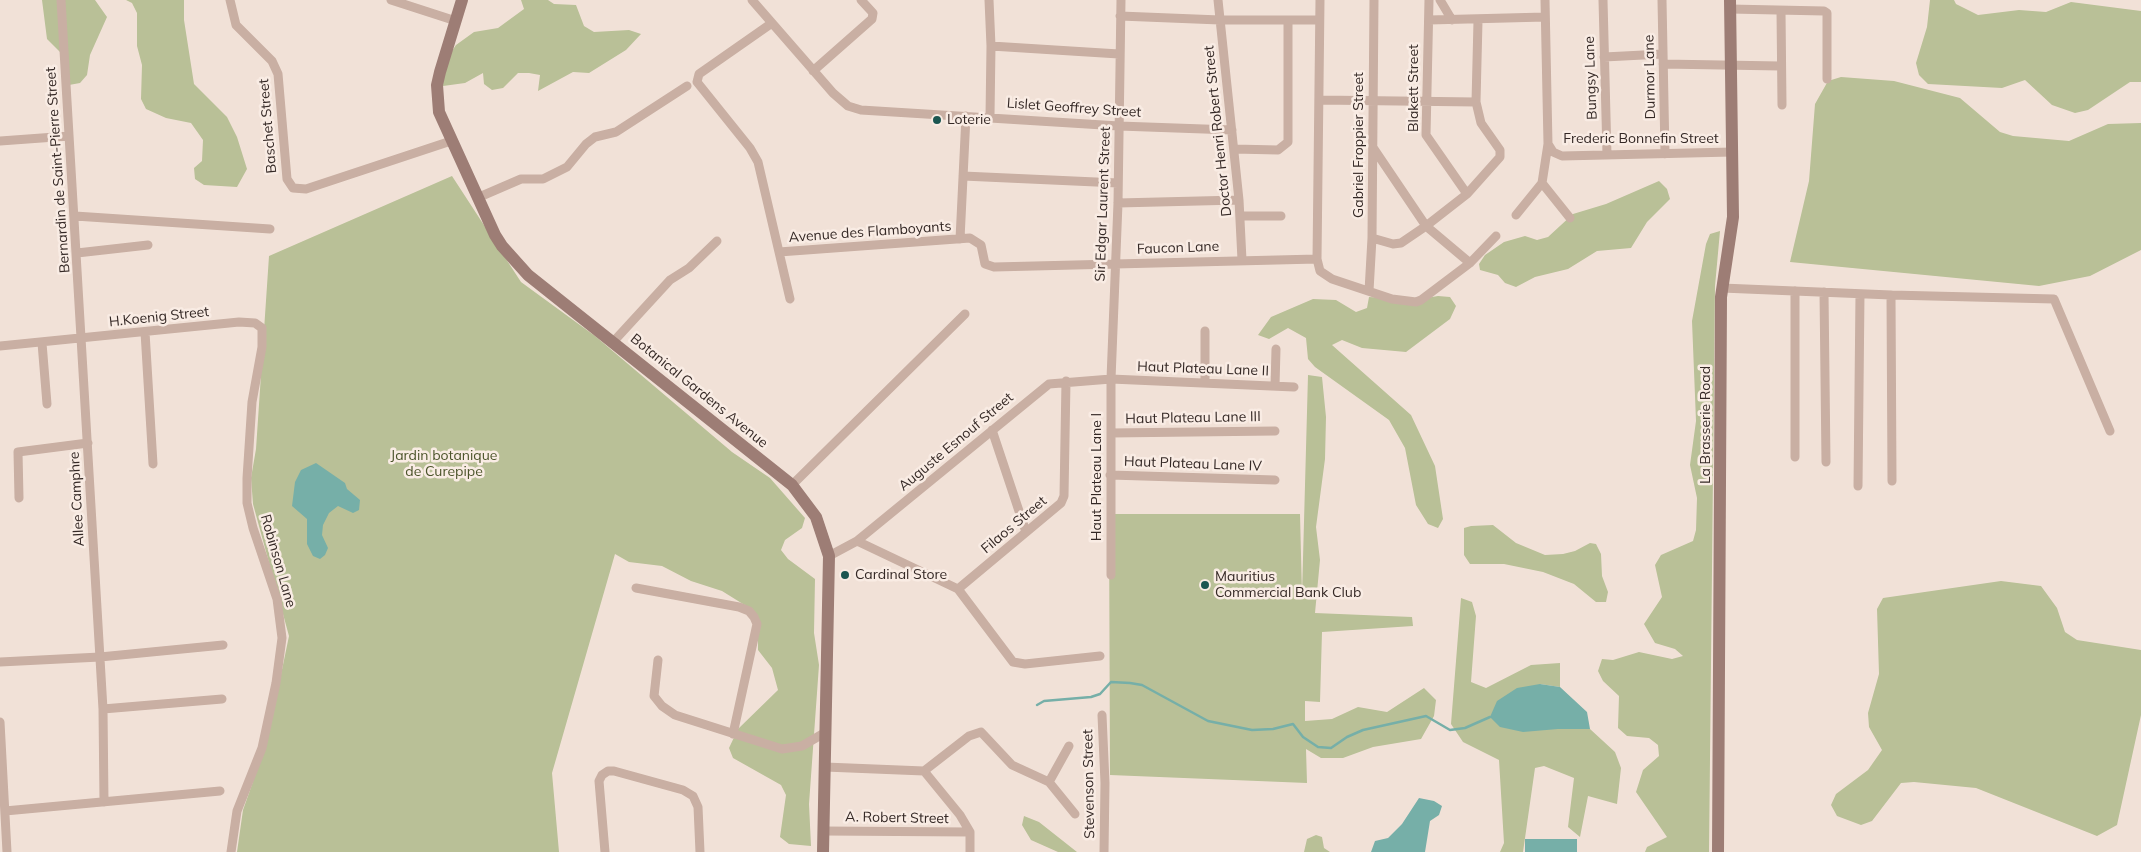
<!DOCTYPE html>
<style>
body{margin:0}
canvas{display:block;background:#f1e1d7}
</style>
<canvas width="2141" height="852"></canvas>
<script>
const context = document.querySelector('canvas').getContext('2d');
context.lineJoin = 'round';
function paint(path, color) {
  context.fillStyle = color;
  context.fill(path, 'evenodd');
}
function shape(rows) {
  const path = new Path2D();
  for (const r of rows) {
    path.moveTo(r[0], r[1]);
    for (let i = 2; i < r.length; i += 2) path.lineTo(r[i], r[i + 1]);
  }
  return path;
}
function strokePath(path, color, width, dash) {
  context.strokeStyle = color;
  context.lineWidth = width;
  context.lineCap = dash ? 'butt' : 'round';
  context.setLineDash(dash || []);
  context.stroke(path);
}
function label(font, color, halo, rows, align = 'center') {
  context.font = font + ' Mulish,sans-serif';
  context.lineWidth = 5;
  context.setLineDash([]);
  context.textBaseline = 'middle';
  context.strokeStyle = halo;
  context.fillStyle = color;
  for (const [text, x, y, turn = 0] of rows) {
    context.save();
    context.translate(x, y);
    context.rotate((+turn || 0) * Math.PI / 180);
    context.textAlign = isNaN(turn) ? turn : align;
    if (halo) context.strokeText(text, 0, 0);
    context.fillText(text, 0, 0);
    context.restore();
  }
}
paint(shape([
 [42,0,95,0,107,17,90,55,87,75,80,83,69,85,63,55,47,39],
 [126,0,184,0,184,20,194,84,227,117,237,137,247,169,237,187,204,185,195,179,194,168,202,161,203,140,191,123,166,118,146,109,141,99,142,65,137,46,137,13,132,3],
 [521,0,548,0,554,4,576,5,584,26,594,32,629,30,641,34,626,50,589,73,573,72,538,91,540,75,529,73,518,73,503,88,492,90,484,84,483,73,465,83,443,86,444,63,456,45,474,32,498,28,524,9],
 [1930,0,1954,0,1956,4,1978,15,2019,10,2046,12,2071,2,2141,11,2141,82,2130,82,2088,110,2075,113,2052,105,2025,80,2002,88,1928,84,1919,75,1916,63,1927,27],
 [1841,77,1894,81,1960,98,2000,132,2013,136,2069,141,2108,124,2141,123,2141,250,2090,276,2039,286,1790,262,1809,181,1815,104,1828,81],
 [452,176,521,282,595,336,732,452,770,478,805,518,802,528,785,540,781,550,788,559,815,579,814,633,819,665,809,804,811,846,789,844,780,837,786,795,781,785,733,758,729,748,738,729,778,690,772,668,758,650,758,618,751,609,722,591,691,581,662,566,629,562,615,554,552,773,559,852,237,852,243,810,267,742,289,636,253,504,251,478,256,449,269,256],
 [1659,181,1667,189,1670,199,1647,222,1631,248,1597,251,1568,269,1535,277,1516,287,1505,283,1498,275,1480,270,1479,264,1485,255,1504,242,1525,236,1537,240,1548,237,1573,214,1606,204],
 [1720,231,1715,286,1709,852,1645,852,1647,847,1667,837,1636,792,1643,770,1659,756,1658,745,1649,738,1627,736,1618,728,1619,696,1603,681,1598,671,1602,659,1613,660,1639,652,1672,659,1683,656,1675,649,1655,643,1644,624,1662,597,1655,565,1661,555,1693,541,1696,530,1697,498,1690,465,1696,421,1692,321,1706,244,1710,234],
 [1438,296,1450,297,1456,306,1450,319,1406,352,1362,348,1342,340,1332,345,1411,415,1435,466,1443,519,1438,528,1428,524,1416,505,1405,448,1389,420,1315,367,1308,359,1306,338,1288,328,1269,339,1258,335,1271,317,1313,299,1336,300,1356,312,1367,308,1369,297,1415,300],
 [1308,375,1322,377,1326,417,1325,459,1316,527,1320,560,1315,613,1412,617,1413,626,1322,632,1320,702,1305,701,1305,721,1332,719,1358,707,1387,712,1424,688,1436,700,1434,716,1421,739,1373,747,1343,758,1321,758,1306,749,1307,783,1110,775,1109,514,1300,514,1302,595],
 [1493,525,1516,543,1545,555,1563,554,1575,551,1590,543,1596,544,1601,554,1602,576,1608,592,1606,602,1596,602,1574,584,1543,572,1504,564,1470,564,1464,555,1464,528,1471,526],
 [2001,581,2041,586,2057,608,2065,632,2077,640,2141,650,2141,715,2117,825,2097,836,1976,788,1914,782,1901,783,1872,821,1861,825,1837,816,1831,805,1836,794,1868,770,1882,750,1869,727,1868,713,1879,674,1877,609,1883,598],
 [1461,598,1472,602,1476,616,1471,682,1486,688,1531,665,1560,663,1560,687,1540,684,1558,729,1590,729,1615,752,1621,768,1617,804,1588,796,1580,837,1568,827,1574,778,1544,766,1535,768,1523,852,1500,852,1504,843,1499,760,1463,742,1451,724],
 [1024,816,1039,822,1077,852,1058,852,1031,840,1022,825],
 [1316,835,1322,837,1324,848,1330,852,1304,852,1307,839]
]), '#b9c097');
paint(shape([
 [316,463,345,483,347,489,360,500,359,510,353,513,338,506,329,513,323,525,322,535,328,548,325,555,320,559,313,556,307,544,307,519,292,506,295,482,301,470],
 [1540,684,1560,687,1587,712,1590,729,1558,729,1523,732,1500,727,1490,717,1497,701,1517,688],
 [1419,798,1434,801,1442,806,1439,815,1430,821,1425,852,1371,852,1375,841,1388,838,1402,824],
 [1525,839,1577,839,1577,852,1525,852]
]), '#76afa8');
strokePath(shape([
 [1037,705,1044,701,1091,697,1100,694,1111,682,1130,683,1142,685,1208,721,1252,730,1273,729,1293,724,1303,737,1318,747,1331,748,1347,737,1363,730,1426,716,1450,730,1465,728,1490,717]
]), '#76afa8', 2.5);
strokePath(shape([
 [61,0,103,709,104,802],
 [230,0,236,25,272,61,278,74,287,179,293,188,306,189,451,141],
 [391,0,456,21],
 [752,0,833,93,848,106,861,110,1119,126,1232,130],
 [989,0,991,46,990,116],
 [1218,0,1239,200,1242,260],
 [1320,0,1317,259,1320,271,1332,279,1392,299,1416,302,1421,300,1470,263,1496,236],
 [1429,0,1426,135,1467,194],
 [1440,0,1452,20],
 [1545,0,1548,144,1553,152,1562,156,1732,152],
 [1603,0,1607,155],
 [1662,0,1665,154],
 [1730,9,1824,11,1827,13,1827,79],
 [1781,11,1782,105],
 [1120,16,1220,20,1319,20],
 [1429,20,1545,17],
 [772,23,699,74,697,82,750,148,758,162,779,252,970,238,981,245,985,264,994,267,1317,259],
 [991,46,1119,54],
 [1604,57,1663,54],
 [1663,64,1780,66],
 [813,71,872,19,873,13,861,0],
 [1320,100,1476,102],
 [0,141,69,136],
 [1548,144,1542,183,1570,218],
 [1372,146,1426,226,1470,263],
 [1234,149,1278,150,1288,142,1288,20],
 [963,176,1118,183],
 [477,198,521,179,543,179,567,167,586,144,595,137,616,132,687,86],
 [1118,203,1239,200],
 [1516,215,1542,183],
 [75,216,270,229],
 [1240,216,1281,216],
 [1372,238,1393,244,1401,243,1426,226,1467,194,1500,157,1500,150,1481,123,1476,102,1478,21],
 [960,239,966,116],
 [779,252,790,299],
 [77,253,148,245],
 [1722,288,1891,295,1892,481],
 [1369,291,1372,238,1374,0],
 [1795,291,1795,457],
 [1824,292,1826,462],
 [1891,295,2054,299,2110,431],
 [145,332,153,464],
 [614,341,670,280,689,268,717,241],
 [42,343,47,404],
 [0,346,239,322,255,323,262,328,262,347,252,402,247,478,247,503,253,528,277,599,282,638,276,683,262,748,237,811,231,852],
 [1205,383,1205,331],
 [1275,386,1276,349],
 [992,430,1026,532],
 [1111,433,1275,431],
 [1110,475,1275,480],
 [792,485,965,314],
 [1858,486,1860,294],
 [19,498,18,452,88,443],
 [857,541,958,589,1013,662,1025,664,1100,656],
 [829,556,857,541,1049,384,1111,379,1294,387],
 [1111,575,1111,379,1118,203,1121,0],
 [636,588,739,607,749,611,754,617,757,624,733,734],
 [958,589,1061,503,1064,496,1066,381],
 [658,660,654,696,662,706,675,715,782,749,802,746,826,732],
 [0,662,100,657,223,645],
 [103,709,222,699],
 [1102,715,1105,783,1104,852],
 [0,722,7,852],
 [825,767,924,771,960,815,970,832,970,852],
 [924,771,969,736,981,732,1012,765,1049,782,1075,814],
 [1049,782,1069,746],
 [5,811,220,791],
 [824,831,970,832],
 [605,852,599,781,602,775,608,771,614,771,683,790,693,796,698,807,700,852]
]), '#c9afa3', 9);
strokePath(shape([
 [462,0,440,72,437,85,439,112,495,235,502,246,528,275,792,485,816,517,829,556,823,852],
 [1718,852,1721,297,1733,217,1730,0]
]), '#9d7d75', 12);
for (const [x, y, r, color] of [
 [937,120,5,"#1b5651"],
 [845,575,5,"#1b5651"],
 [1205,585,5,"#1b5651"]
]) {
  const dot = new Path2D();
  dot.arc(x, y, r, 0, 2 * Math.PI);
  context.fillStyle = color;
  context.fill(dot);
  strokePath(dot, '#f9ece4', 2);
}
label('14px', '#342825', '#f9ece4', [
 ["Durmor Lane",1650,77,-91],
 ["Bungsy Lane",1591,78,-92],
 ["Blakett Street",1414,88,-90],
 ["Lislet Geoffrey Street",1074,108,4],
 ["Baschet Street",268,126,-95],
 ["Doctor Henri Robert Street",1218,131,-96],
 ["Frederic Bonnefin Street",1641,139],
 ["Gabriel Froppier Street",1359,145,-90],
 ["Bernardin de Saint-Pierre Street",58,170,-94],
 ["Sir Edgar Laurent Street",1103,204,-88],
 ["Avenue des Flamboyants",870,232,-4],
 ["Faucon Lane",1178,248,-2],
 ["H.Koenig Street",159,317,-6],
 ["Haut Plateau Lane II",1203,369,2],
 ["Botanical Gardens Avenue",699,391,39],
 ["Haut Plateau Lane III",1193,418,-1],
 ["La Brasserie Road",1706,425,-90],
 ["Auguste Esnouf Street",956,442,-40],
 ["Haut Plateau Lane IV",1193,464,2],
 ["Haut Plateau Lane I",1097,477,-90],
 ["Allee Camphre",77,499,-93],
 ["Filaos Street",1014,525,-40],
 ["Robinson Lane",278,561,74],
 ["Stevenson Street",1089,784,-91],
 ["A. Robert Street",897,818,1]
]);
label('14px', '#342825', '#f9ece4', [
 ["Loterie",947,120],
 ["Cardinal Store",855,575],
 ["Mauritius",1215,577],
 ["Commercial Bank Club",1215,593]
], 'left');
label('14px', '#4a5329', '#f9ece4', [
 ["Jardin botanique",444,456],
 ["de Curepipe",444,472]
]);
</script>
